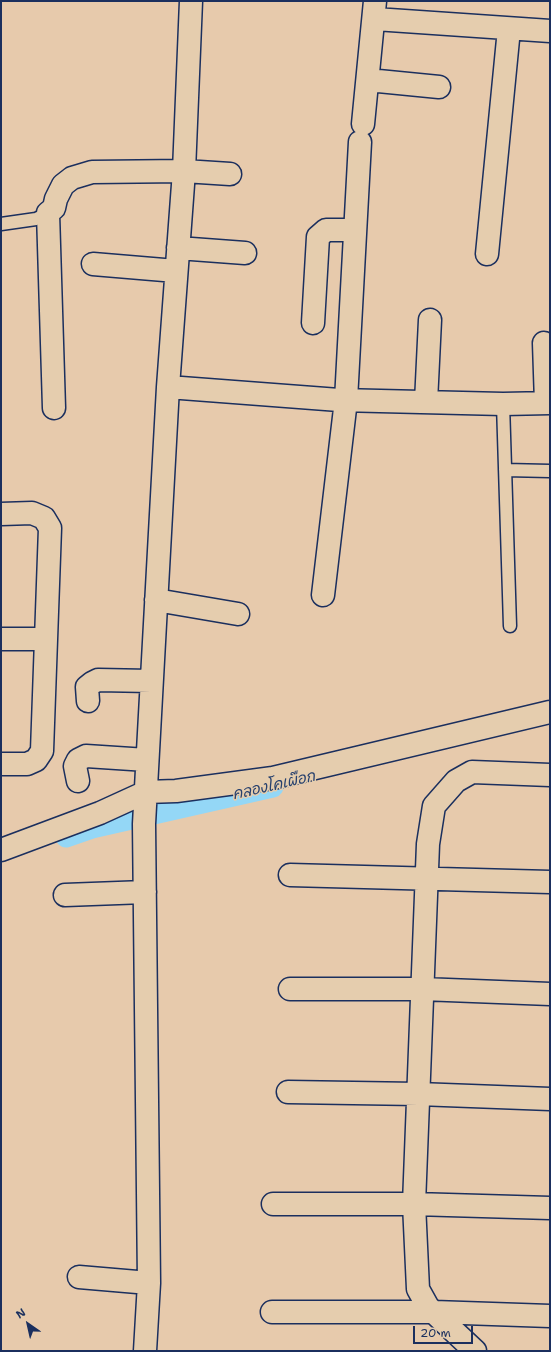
<!DOCTYPE html>
<meta charset="utf-8">
<style>
body{margin:0}
#map{position:relative;width:551px;height:1352px;overflow:hidden;background:#e7caac;font-family:"Shantell Sans",sans-serif}
canvas{display:block}
.frame{position:absolute;inset:0;border:2px solid #1b2f5e;pointer-events:none}
.north{position:absolute;left:8px;top:1304px;width:40px;height:40px;-webkit-text-stroke:3px #e5cdae;paint-order:stroke;rotate:326deg;font-size:11px;font-weight:700;line-height:16px;text-align:center;color:#1b2f5e}
.north::after{content:'';display:block;margin:auto;width:14px;height:18px;background:#1b2f5e;clip-path:polygon(50% 0,100% 100%,50% 72%,0 100%)}
.scale{position:absolute;left:413px;top:1326px;width:60px;height:18px;box-sizing:border-box;border:2px solid #1b2f5e;border-top:0;padding-left:5px;font-size:12px;line-height:14px;white-space:nowrap;color:#1b2f5e;-webkit-text-stroke:3px #e5cdae;paint-order:stroke}
</style>
<div id="map">
<canvas width="551" height="1352"></canvas>
<div class="frame"></div>
<div class="north">N</div>
<div class="scale">20 m</div>
</div>
<script>
const context = document.querySelector('canvas').getContext('2d');
context.lineJoin = 'round';
function shape(rows) {
  const path = new Path2D();
  for (const r of rows) {
    path.moveTo(r[0], r[1]);
    for (let i = 2; i < r.length; i += 2) path.lineTo(r[i], r[i + 1]);
  }
  return path;
}
function strokePath(path, color, width, dash) {
  context.strokeStyle = color;
  context.lineWidth = width;
  context.lineCap = dash ? 'butt' : 'round';
  context.setLineDash(dash || []);
  context.stroke(path);
}
function label(font, color, halo, rows, align = 'center') {
  context.font = font + ' "Shantell Sans","Playpen Sans Thai",sans-serif';
  context.lineWidth = 3;
  context.setLineDash([]);
  context.textBaseline = 'middle';
  context.strokeStyle = halo;
  context.fillStyle = color;
  for (const [text, x, y, turn = 0] of rows) {
    context.save();
    context.translate(x, y);
    context.rotate((+turn || 0) * Math.PI / 180);
    context.textAlign = isNaN(turn) ? turn : align;
    if (halo) context.strokeText(text, 0, 0);
    context.fillText(text, 0, 0);
    context.restore();
  }
}
strokePath(shape([
 [66,837,92,828,273,787]
]), '#94d7f6', 21);
const service = shape([
 [1,224,36,219,48,213],
 [503,404,510,626],
 [505,470,550,471]
]);
const minor = shape([
 [375,19,550,31],
 [368,80,439,87],
 [363,124,375,1],
 [178,248,245,253],
 [487,254,509,29],
 [93,264,176,271],
 [313,323,318,237,326,230,355,230],
 [544,343,546,403],
 [168,387,339,400,503,404,550,403],
 [426,402,430,320],
 [54,408,48,213,54,208,56,199,63,185,72,178,92,172,184,171,230,174],
 [1,514,32,513,44,518,50,528,42,751,36,760,27,764,1,764],
 [323,595,346,400,360,142],
 [156,600,238,614],
 [1,639,46,639],
 [88,701,87,687,92,683,98,680,151,681],
 [78,781,75,766,78,760,86,756,147,760],
 [1,850,100,813,146,792,176,791,273,778,550,712],
 [290,875,550,882],
 [65,895,145,892],
 [290,989,422,989,550,994],
 [288,1092,418,1094,550,1099],
 [273,1204,414,1204,550,1208],
 [79,1277,149,1283],
 [272,1312,434,1312,550,1316],
 [145,1351,149,1283,144,824,168,387,184,171,191,1],
 [475,1351,428,1307,418,1289,414,1204,428,844,434,806,456,781,472,772,550,775]
]);
strokePath(service, '#1b2f5e', 15);
strokePath(minor, '#1b2f5e', 25);
strokePath(service, '#e5cdae', 12);
strokePath(minor, '#e5cdae', 22);
label('italic 15px', '#27406d', '#e5cdae', [
 ["คลองโคเผือก",274,786,-13]
]);
</script>
